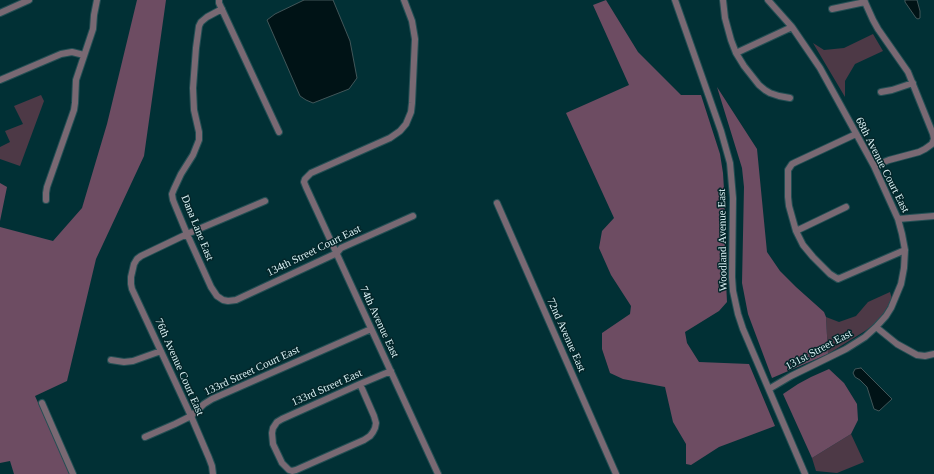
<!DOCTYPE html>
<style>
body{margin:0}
canvas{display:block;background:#013035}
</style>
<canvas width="934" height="474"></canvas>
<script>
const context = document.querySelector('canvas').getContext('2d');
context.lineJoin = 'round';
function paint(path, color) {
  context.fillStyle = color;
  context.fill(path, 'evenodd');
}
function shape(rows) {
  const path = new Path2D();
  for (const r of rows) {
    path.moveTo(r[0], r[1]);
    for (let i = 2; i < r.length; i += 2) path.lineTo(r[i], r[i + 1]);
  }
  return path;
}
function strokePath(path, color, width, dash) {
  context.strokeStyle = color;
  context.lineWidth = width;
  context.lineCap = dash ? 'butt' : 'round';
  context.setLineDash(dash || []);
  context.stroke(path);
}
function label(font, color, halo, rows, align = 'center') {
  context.font = font + ' "Times New Roman",serif';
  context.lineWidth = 3;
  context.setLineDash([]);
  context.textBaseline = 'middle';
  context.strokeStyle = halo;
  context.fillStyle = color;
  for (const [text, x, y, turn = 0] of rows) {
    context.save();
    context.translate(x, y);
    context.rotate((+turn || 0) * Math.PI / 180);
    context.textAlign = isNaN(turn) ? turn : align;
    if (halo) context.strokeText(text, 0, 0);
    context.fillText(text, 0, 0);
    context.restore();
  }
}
paint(shape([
 [873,34,883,51,855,64,845,81,845,97,813,43,824,50,844,48],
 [41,95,44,101,20,166,0,159,0,147,10,142,5,131,23,124,14,106],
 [890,292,892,299,880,320,865,331,828,354,826,317,839,322,856,316,868,302],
 [851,434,864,462,837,473,816,471,812,458]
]), '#4d3946');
paint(shape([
 [137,0,166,0,144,156,96,259,67,381,35,396,70,474,14,474,10,461,0,463,0,227,53,241,82,208,107,124],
 [606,0,638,52,681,95,701,95,720,154,723,173,725,206,725,262,727,302,719,311,685,332,687,343,699,362,749,364,775,426,719,447,691,465,686,464,686,444,673,422,665,387,623,379,610,373,602,349,602,333,630,314,631,306,611,275,599,248,602,231,614,218,566,113,629,85,593,5],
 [717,87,757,149,767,252,780,271,796,287,824,312,826,317,828,354,772,378,748,314,742,283,744,187,742,168],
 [0,183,7,187,0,221],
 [829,369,844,383,857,404,858,420,851,434,812,458,783,394,798,384,811,377]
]), '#6d4c62');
const water = shape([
 [304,0,333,0,350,41,357,78,349,89,313,103,306,100,300,96,267,20,275,14,304,0],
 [905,0,917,0,920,11,920,18,918,19,916,18,905,2,905,0],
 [861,368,892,399,879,411,874,409,867,387,860,380,855,377,853,373,855,369,861,368]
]);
paint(water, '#001316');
strokePath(water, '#415659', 1);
const minor = shape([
 [219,0,219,3,279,132],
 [404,0,412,21,415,39,412,103,411,112,406,124,400,131,390,138,311,173,305,179,304,182,306,187,438,474],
 [675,0,721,131,730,163,733,198,732,277,733,291,738,314,743,329,805,474],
 [723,0,725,18,731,40,736,53,744,66,759,85,765,90,770,93,779,96,790,98],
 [768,0,792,27,820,68,874,166,898,219,902,234,905,250,904,268,901,284,891,308,886,316,876,327,865,337,846,349,791,376,769,389],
 [864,0,873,20,878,29,908,72,933,134,934,139,932,144,925,149,919,152,889,160,874,166],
 [222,9,207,17,201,22,199,26,196,48,193,88,194,110,199,132,199,140,193,155,181,174,174,189,172,194,173,200,175,205,187,234,211,287,217,296,223,300,228,301,236,300,337,253,341,248,413,216],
 [832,9,865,2],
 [0,13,29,0],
 [736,53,792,27],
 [0,80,61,54,72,52,84,55],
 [881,92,892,90,913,83],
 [856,134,796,162,792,164,788,170,788,197,789,206,796,231,803,245,813,257,830,274,838,279,905,250],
 [46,200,46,193,47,187,74,110,75,103,76,80,93,29,94,15,97,0],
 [497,203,616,474],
 [898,219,934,216],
 [796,231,846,207],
 [876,327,897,344,917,355,925,356,934,354],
 [111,360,124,362,133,361,161,351],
 [360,384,374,416,376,423,375,428,373,432,370,436,364,440,296,470,292,471,289,470,282,463,273,444,272,433,273,428,277,422,282,419,360,384,391,371],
 [42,403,73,474],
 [145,437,175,424,191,416,204,404,212,399,371,329],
 [213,474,212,466,209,458,191,416,132,289,131,284,131,277,134,264,137,259,141,256,187,234,265,201]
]);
strokePath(minor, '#244f54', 8);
strokePath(minor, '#796973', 6);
label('11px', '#daf1f4', '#032529', [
 ["68th Avenue Court East",882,165,63],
 ["Dana Lane East",197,228,68],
 ["Woodland Avenue East",723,240,-91],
 ["134th Street Court East",314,251,-26],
 ["74th Avenue East",379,322,65],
 ["72nd Avenue East",566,335,66],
 ["131st Street East",819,350,-28],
 ["76th Avenue Court East",179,367,66],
 ["133rd Street Court East",252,371,-25],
 ["133rd Street East",327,388,-24]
]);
</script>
